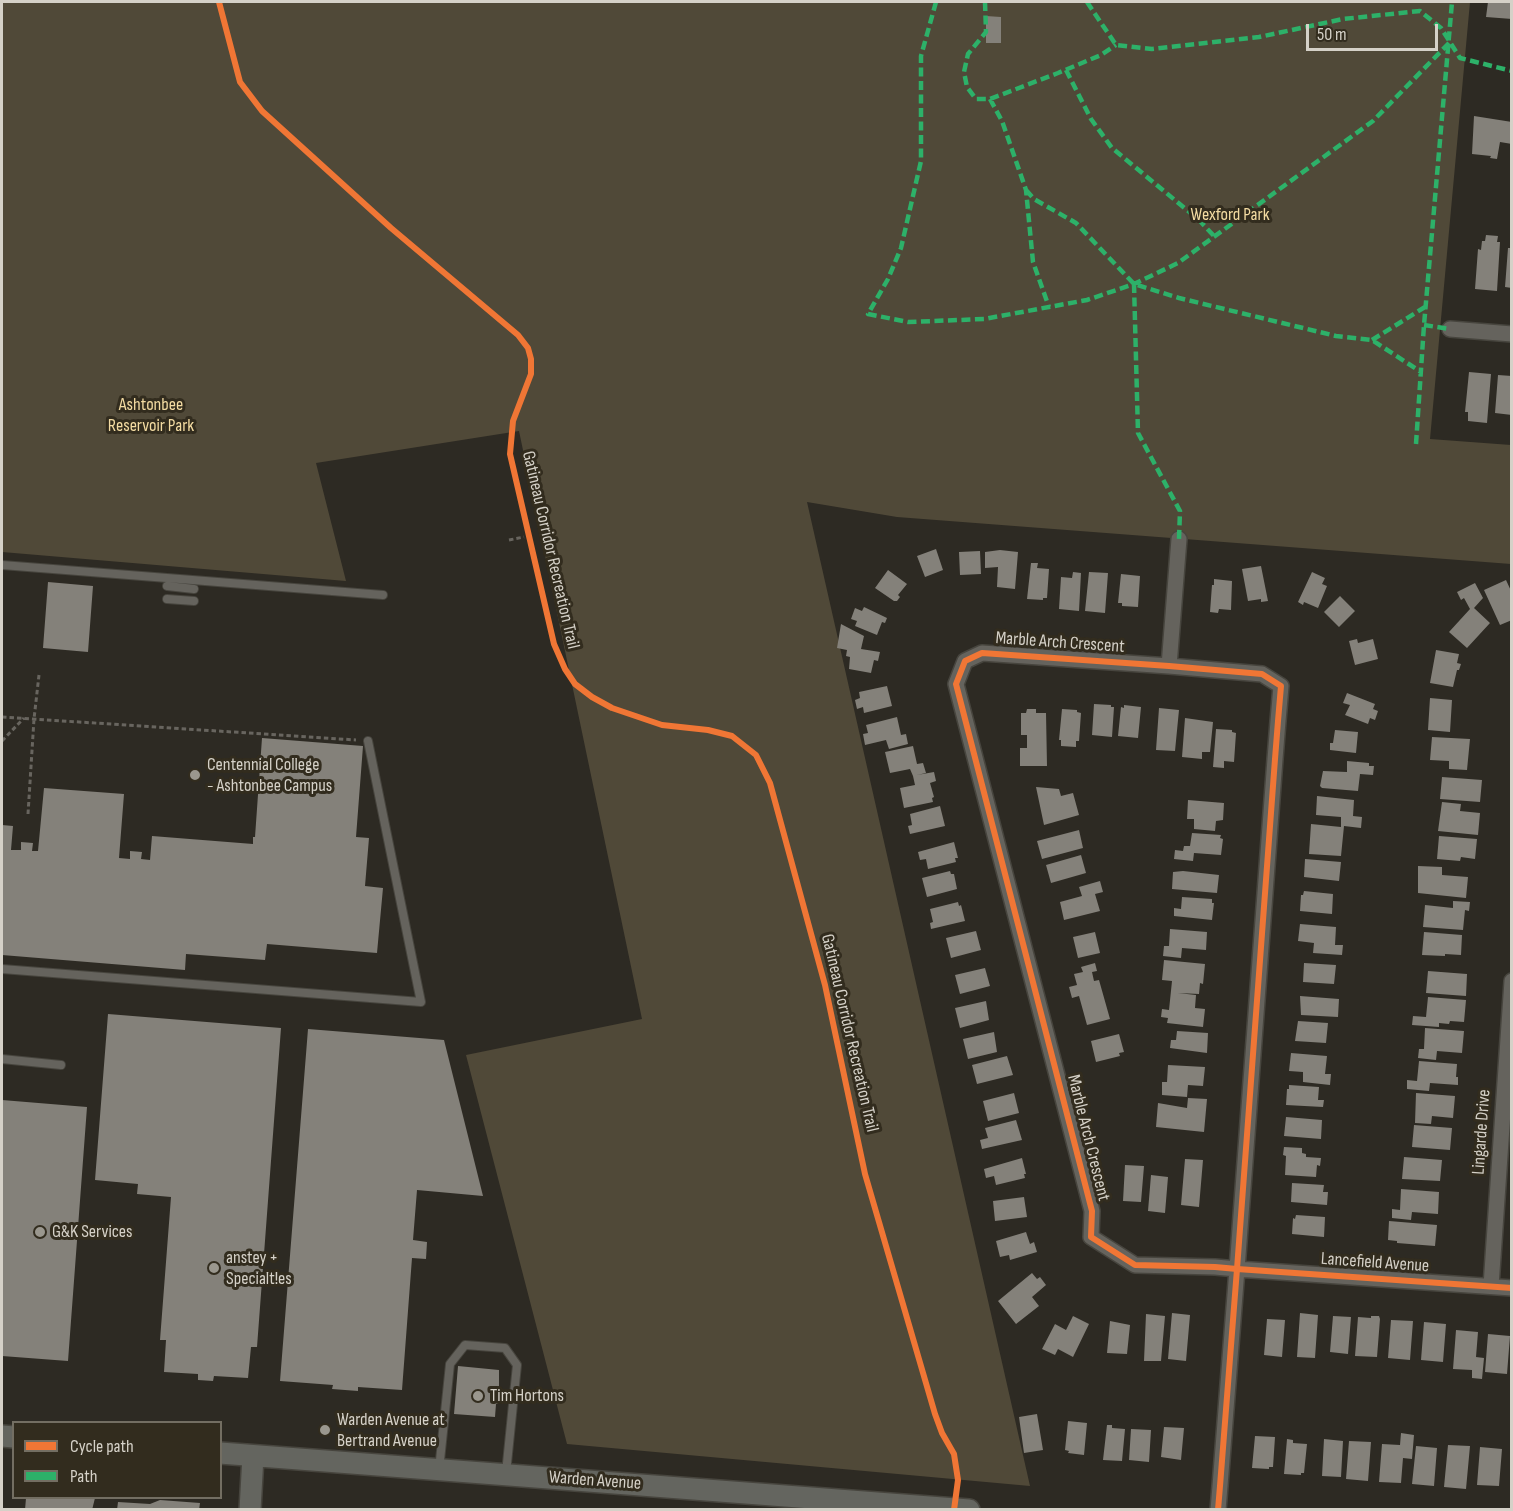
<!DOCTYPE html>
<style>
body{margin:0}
#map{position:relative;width:1513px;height:1511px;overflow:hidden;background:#2d2a23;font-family:"Sofia Sans Condensed",sans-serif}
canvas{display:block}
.frame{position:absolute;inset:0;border:3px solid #d5d1c8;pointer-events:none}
.legend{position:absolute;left:12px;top:1421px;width:210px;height:78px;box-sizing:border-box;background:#322c1e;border:2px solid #736e62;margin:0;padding:8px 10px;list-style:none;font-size:18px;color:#d5d1c8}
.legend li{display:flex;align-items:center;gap:12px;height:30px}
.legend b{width:30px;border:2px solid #736e62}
.scale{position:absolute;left:1306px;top:24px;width:132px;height:27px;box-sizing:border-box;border:3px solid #d5d1c8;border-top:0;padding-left:8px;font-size:18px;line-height:21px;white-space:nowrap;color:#d5d1c8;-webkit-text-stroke:4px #322c1e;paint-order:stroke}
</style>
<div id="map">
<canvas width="1513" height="1511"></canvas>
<div class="frame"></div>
<ul class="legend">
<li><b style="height:8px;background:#f07635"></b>Cycle path</li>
<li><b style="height:8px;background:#2db169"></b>Path</li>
</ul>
<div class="scale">50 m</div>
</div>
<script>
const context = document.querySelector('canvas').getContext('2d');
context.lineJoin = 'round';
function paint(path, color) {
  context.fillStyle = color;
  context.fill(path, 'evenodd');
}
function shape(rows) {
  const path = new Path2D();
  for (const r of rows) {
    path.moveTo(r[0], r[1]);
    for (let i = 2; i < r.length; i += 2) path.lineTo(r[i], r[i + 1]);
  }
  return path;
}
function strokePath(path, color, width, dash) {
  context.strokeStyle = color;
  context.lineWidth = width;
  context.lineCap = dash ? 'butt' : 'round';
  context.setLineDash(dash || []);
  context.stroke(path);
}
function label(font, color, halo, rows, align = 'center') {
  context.font = font + ' "Sofia Sans Condensed",sans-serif';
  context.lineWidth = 6;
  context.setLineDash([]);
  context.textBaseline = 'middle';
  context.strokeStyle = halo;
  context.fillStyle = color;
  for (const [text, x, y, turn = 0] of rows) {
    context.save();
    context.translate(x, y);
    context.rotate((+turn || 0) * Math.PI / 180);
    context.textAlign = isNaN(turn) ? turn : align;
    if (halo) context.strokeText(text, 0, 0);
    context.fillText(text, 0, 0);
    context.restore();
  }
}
paint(shape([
 [2,2,1470,2,1430,439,1511,445,1511,564,897,517,807,502,1030,1486,567,1444,466,1055,642,1019,519,431,316,463,346,581,2,552]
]), '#504938');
paint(shape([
 [1488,2,1512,2,1512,19,1486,17],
 [986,16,1001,17,1001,43,986,43],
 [1474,116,1512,122,1512,144,1500,142,1497,159,1490,158,1491,156,1472,154],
 [1486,235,1498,236,1497,242,1500,242,1497,291,1475,289,1478,249,1481,250,1482,241,1485,241],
 [1508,248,1512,248,1512,288,1505,287],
 [1469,372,1491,374,1487,423,1468,421,1468,412,1465,412],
 [1498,375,1512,376,1512,415,1495,413],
 [936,549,943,570,925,577,917,556],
 [1000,550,1018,552,1015,589,997,587,998,567,985,568,985,552],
 [980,551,981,574,960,575,959,552],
 [1031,563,1038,563,1037,568,1049,569,1047,598,1043,598,1043,600,1027,599],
 [1261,566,1268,601,1261,602,1261,599,1248,601,1242,569],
 [888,570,907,584,898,595,900,597,897,601,894,601,875,588],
 [1073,572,1081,573,1079,611,1059,609,1061,577,1072,578],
 [1089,572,1108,573,1105,613,1085,611],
 [1312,572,1325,578,1322,584,1327,586,1318,608,1304,602,1303,605,1298,602],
 [1121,574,1140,576,1138,607,1122,606,1122,603,1118,603],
 [1214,579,1232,581,1231,610,1219,609,1218,613,1210,612,1212,585,1214,585],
 [1506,580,1512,593,1512,620,1500,625,1484,590],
 [48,582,93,586,88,652,43,648],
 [1475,583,1483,598,1474,608,1490,623,1467,648,1449,632,1470,609,1464,598,1461,600,1457,592],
 [1340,596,1355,611,1339,627,1324,612],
 [864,607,887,618,885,623,882,622,877,635,855,626,857,621,851,619,855,608,862,611],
 [841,624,864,636,861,649,880,652,878,661,874,660,871,673,849,669,850,657,846,656,847,650,837,648],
 [1357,639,1358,643,1373,639,1378,659,1355,665,1349,641],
 [1436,650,1459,654,1457,663,1461,664,1459,670,1457,670,1453,687,1430,683],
 [887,686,892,706,864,713,863,707,857,709,855,700,860,698,859,692],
 [1347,693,1375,704,1373,709,1378,711,1375,720,1370,718,1368,724,1345,715,1350,705,1343,703],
 [1430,698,1452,700,1450,732,1428,730],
 [1094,704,1111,705,1111,707,1114,707,1112,737,1092,735],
 [1124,705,1141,707,1138,738,1118,736,1121,707,1124,708],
 [1159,708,1179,710,1175,751,1156,750],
 [1027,709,1036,709,1036,713,1046,713,1047,766,1020,766,1020,748,1027,748,1027,735,1021,735,1021,713,1026,713],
 [1062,709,1077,710,1077,712,1081,713,1079,741,1076,741,1076,747,1061,746,1061,740,1059,740],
 [897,717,901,735,906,734,908,744,889,749,886,740,865,745,863,734,868,733,866,725],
 [1185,718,1213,722,1210,752,1202,752,1202,759,1182,757],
 [1216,729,1232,730,1232,732,1236,733,1234,762,1224,761,1224,768,1213,767],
 [1335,730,1358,732,1356,753,1330,750,1330,743,1333,743],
 [1432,737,1470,739,1467,770,1449,769,1449,761,1430,760],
 [262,738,363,746,356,837,369,838,365,886,383,888,377,953,267,944,265,960,186,954,185,970,2,955,2,825,13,826,11,850,21,850,21,842,33,843,32,851,38,851,44,788,124,794,119,858,130,859,130,851,142,852,141,859,150,860,152,836,253,844,253,837,255,837],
 [913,746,917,764,923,763,926,773,917,775,934,772,936,781,930,783,934,797,932,798,933,802,904,808,900,788,915,785,913,776,910,769,890,773,885,752],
 [1347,761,1369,763,1369,766,1374,766,1373,775,1360,774,1358,791,1322,788,1320,786,1323,771,1347,772],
 [1442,777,1482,780,1480,802,1440,799],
 [1036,787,1059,789,1061,796,1073,793,1079,815,1044,825],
 [1317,796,1354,800,1353,816,1362,817,1361,828,1344,826,1341,856,1309,854,1311,824,1341,827,1341,817,1316,815],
 [1188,800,1224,803,1223,820,1216,821,1215,831,1194,829,1194,819,1187,819],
 [1442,802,1461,804,1460,811,1480,813,1478,835,1438,831],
 [940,806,945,826,910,834,908,826,912,825,910,814],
 [1079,830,1083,848,1042,859,1037,841],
 [1192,833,1221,835,1220,838,1223,839,1221,855,1194,853,1193,861,1174,859,1175,850,1183,851,1184,846,1190,846],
 [1439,836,1477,839,1475,859,1461,857,1460,861,1437,859],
 [954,842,958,858,955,858,956,862,928,869,926,859,920,860,918,852],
 [1081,855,1086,873,1051,883,1046,865],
 [1305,859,1341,862,1339,881,1304,877],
 [1418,866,1442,867,1442,875,1468,877,1466,898,1418,893],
 [950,871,951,874,954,874,957,889,927,897,922,878],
 [1183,871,1219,875,1217,893,1172,889,1173,872],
 [1100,881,1103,892,1095,894,1100,911,1064,920,1060,902,1082,896,1079,887],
 [1304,891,1333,894,1332,914,1300,911,1301,895,1303,895],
 [1182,897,1212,899,1212,903,1214,903,1212,920,1174,916,1174,908,1181,909],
 [1453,901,1470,902,1469,911,1465,910,1463,930,1423,927,1425,905,1453,908],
 [958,902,959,906,961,905,965,921,931,929,930,923,933,922,930,909],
 [1300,924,1336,927,1335,945,1343,945,1342,955,1313,953,1314,943,1298,941],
 [1170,929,1207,932,1206,950,1182,948,1181,958,1163,956,1164,946,1169,946],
 [976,931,981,950,951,958,946,938],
 [1095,932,1100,953,1078,958,1073,937],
 [1424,932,1462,935,1461,955,1445,954,1445,956,1422,955],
 [1164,960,1205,964,1203,984,1200,983,1199,994,1178,993,1196,995,1195,1008,1205,1009,1203,1027,1167,1023,1168,1018,1161,1017,1162,1009,1169,1010,1172,981,1162,980],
 [1095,963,1097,971,1092,972,1094,981,1099,980,1110,1019,1087,1025,1079,996,1072,998,1069,987,1077,985,1074,974,1083,972,1081,967],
 [1304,963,1336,965,1334,984,1303,982],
 [985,968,990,986,960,994,955,975],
 [1428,971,1467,974,1466,996,1426,993],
 [1300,996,1339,999,1338,1017,1301,1015],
 [1428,997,1466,1000,1464,1022,1450,1021,1449,1024,1439,1023,1439,1027,1412,1025,1413,1016,1426,1017],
 [986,1001,989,1020,960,1028,955,1008],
 [108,1014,281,1028,257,1347,251,1347,248,1378,214,1376,213,1381,198,1380,198,1374,164,1372,166,1340,160,1340,171,1197,137,1194,138,1184,95,1180],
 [1298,1021,1328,1023,1326,1043,1295,1041],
 [1425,1028,1464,1031,1462,1053,1437,1051,1436,1060,1418,1058,1419,1049,1424,1049],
 [308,1029,444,1040,483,1196,417,1190,413,1240,427,1242,426,1259,412,1258,402,1390,358,1387,358,1391,332,1389,333,1385,280,1381],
 [1177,1031,1208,1033,1207,1053,1170,1048,1171,1040,1176,1040],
 [994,1032,997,1052,968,1059,963,1039],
 [1119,1034,1124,1052,1119,1053,1120,1056,1096,1062,1091,1041],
 [1291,1053,1327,1056,1325,1074,1331,1074,1330,1085,1303,1082,1303,1072,1289,1071],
 [1007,1056,1013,1075,977,1084,972,1065],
 [1419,1061,1457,1064,1456,1077,1458,1077,1458,1085,1430,1083,1429,1091,1407,1089,1407,1080,1417,1081],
 [1168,1065,1205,1067,1203,1086,1188,1085,1187,1097,1162,1095,1162,1082,1167,1082],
 [1289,1085,1319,1087,1318,1100,1324,1100,1323,1107,1286,1105,1287,1089,1289,1089],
 [1014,1093,1019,1113,988,1121,983,1101],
 [1416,1093,1455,1096,1453,1118,1432,1116,1431,1124,1415,1123],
 [1188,1098,1207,1099,1204,1132,1156,1127,1158,1103,1187,1108],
 [2,1100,87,1107,68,1361,2,1356],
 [1286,1117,1322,1120,1321,1139,1284,1136],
 [1016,1120,1022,1140,982,1149,980,1140,988,1138,985,1128],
 [1414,1125,1452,1128,1450,1150,1412,1147],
 [1284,1147,1302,1148,1302,1153,1306,1154,1306,1157,1321,1158,1320,1166,1317,1165,1316,1177,1285,1175,1286,1156,1283,1155],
 [1404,1157,1442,1160,1440,1181,1402,1179],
 [1022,1158,1026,1174,1024,1174,1025,1178,996,1185,994,1176,986,1178,984,1169],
 [1185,1159,1203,1160,1199,1207,1181,1205],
 [1125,1165,1144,1166,1141,1202,1123,1201],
 [1151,1175,1168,1177,1165,1213,1148,1211],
 [1292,1183,1324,1185,1323,1192,1328,1192,1327,1205,1291,1202],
 [1401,1189,1439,1192,1438,1214,1412,1212,1411,1220,1392,1218,1392,1209,1400,1210],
 [1024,1197,1027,1217,995,1221,993,1201],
 [1296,1215,1325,1217,1324,1237,1292,1234,1293,1218,1295,1219],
 [1389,1221,1437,1225,1435,1246,1397,1243,1397,1241,1388,1240],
 [1026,1232,1030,1244,1034,1242,1037,1252,1010,1260,1009,1255,1000,1257,996,1241],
 [1032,1273,1037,1279,1040,1277,1046,1285,1032,1297,1039,1306,1016,1324,998,1301],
 [1172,1313,1190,1315,1186,1361,1168,1359],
 [1300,1313,1318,1315,1315,1358,1297,1357],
 [1146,1314,1165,1316,1161,1361,1144,1361],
 [1073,1316,1089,1324,1073,1357,1058,1349,1055,1355,1042,1349,1055,1324,1066,1330],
 [1333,1316,1351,1317,1348,1354,1330,1352],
 [1371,1316,1379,1316,1380,1319,1377,1357,1355,1356,1358,1317,1371,1318],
 [1267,1319,1285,1320,1282,1357,1264,1355],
 [1391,1320,1413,1321,1410,1360,1388,1358],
 [1110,1321,1130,1325,1127,1354,1107,1353],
 [1424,1322,1446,1324,1443,1362,1421,1360],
 [1456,1330,1478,1332,1476,1357,1484,1358,1482,1379,1472,1378,1472,1370,1453,1369],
 [1488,1334,1510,1336,1507,1374,1485,1372],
 [458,1366,499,1370,499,1404,496,1404,495,1417,454,1414],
 [1037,1414,1043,1450,1024,1453,1019,1417],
 [1068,1421,1087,1423,1084,1455,1068,1453,1069,1451,1065,1450],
 [1107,1425,1112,1425,1112,1428,1125,1429,1122,1461,1103,1460],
 [1164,1427,1184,1428,1181,1460,1161,1457],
 [1131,1429,1151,1430,1149,1462,1129,1460],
 [1401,1433,1414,1435,1412,1459,1403,1458,1401,1483,1379,1482,1382,1444,1400,1445],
 [1255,1436,1275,1437,1273,1467,1269,1467,1269,1469,1252,1468],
 [1287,1439,1293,1440,1293,1443,1307,1444,1304,1473,1301,1473,1301,1475,1284,1474],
 [1324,1439,1343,1441,1341,1477,1322,1476],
 [1349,1441,1371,1442,1368,1481,1346,1479],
 [1448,1445,1470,1446,1466,1489,1444,1487],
 [1416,1446,1437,1448,1434,1486,1412,1484],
 [1480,1447,1502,1449,1499,1486,1477,1485],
 [26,1498,95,1498,92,1510,25,1510],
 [160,1500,200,1503,199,1510,117,1510,118,1502,150,1504]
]), '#84817a');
const lane = shape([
 [2,565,383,595],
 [167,586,194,589],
 [167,599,194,601],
 [2,969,421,1002,368,741],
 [2,1059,61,1065],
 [439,1470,450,1364,465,1345,505,1348,517,1365,506,1473]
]);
const street = shape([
 [1450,329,1512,334],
 [1169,666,1179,539],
 [1491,1286,1512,981],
 [1218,1510,1220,1486,1237,1269,1275,759,1278,721,1281,686,1262,674,1169,666,982,653,965,661,956,684,1092,1211,1091,1237,1135,1265,1215,1267,1237,1269,1512,1288]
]);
const secondary = shape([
 [2,1436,14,1437],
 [220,1453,969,1510],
 [250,1510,253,1456]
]);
strokePath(lane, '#47453e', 10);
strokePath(street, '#47453e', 18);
strokePath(secondary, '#47453e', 24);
strokePath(shape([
 [509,540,524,537],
 [2,717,356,740],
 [2,741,24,718],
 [28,814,34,719,39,675]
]), '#68655f', 3, [4.5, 3]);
strokePath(lane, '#65635d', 8);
strokePath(street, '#65635d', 15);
strokePath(secondary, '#64655f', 21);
strokePath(shape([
 [936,2,921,56,921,161,901,248,888,279,868,314,908,322,984,319,1087,300,1134,284,1178,263,1373,121,1449,43],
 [985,2,986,32,968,54,964,72,967,87,976,99,990,99,1058,73,1101,55,1116,45],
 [1087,2,1116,45,1152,49,1259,37,1343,19,1420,11,1441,28,1460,58,1512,71],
 [1066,70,1091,119,1112,148,1199,220,1214,236],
 [990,99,1002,121,1026,190,1033,262,1049,307],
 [1026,190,1034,199,1076,223,1134,284,1179,298,1336,336,1372,340,1421,372],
 [1134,284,1138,433,1180,511,1179,539],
 [1424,325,1450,329],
 [1372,340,1425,307],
 [1416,444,1424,325,1452,2]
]), '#2db169', 4.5, [9, 4.5]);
strokePath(shape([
 [219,2,240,82,262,111,391,228,518,335,528,348,531,359,531,374,513,421,510,454,554,644,565,669,575,684,592,697,612,708,662,725,708,730,732,736,756,755,770,783,825,985,865,1174,935,1414,942,1433,954,1454,958,1480,954,1510],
 [1218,1510,1220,1486,1237,1269,1275,759,1278,721,1281,686,1262,674,1169,666,982,653,965,661,956,684,1092,1211,1091,1237,1135,1265,1215,1267,1237,1269,1512,1288]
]), '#f07635', 6);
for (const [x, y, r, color] of [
 [195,775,6,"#9a978e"],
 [40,1232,6,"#9a978e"],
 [214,1268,6,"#9a978e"],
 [478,1396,6,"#9a978e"],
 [325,1430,6,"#9a978e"]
]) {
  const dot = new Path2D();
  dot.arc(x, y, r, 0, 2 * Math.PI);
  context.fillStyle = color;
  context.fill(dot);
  strokePath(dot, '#322c1e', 2);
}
label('18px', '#f3dba2', '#322c1e', [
 ["Wexford Park",1230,215],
 ["Ashtonbee",151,405],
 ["Reservoir Park",151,426]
]);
label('18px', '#d5d1c8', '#322c1e', [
 ["Gatineau Corridor Recreation Trail",550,550,77],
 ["Marble Arch Crescent",1060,643,4],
 ["Gatineau Corridor Recreation Trail",849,1033,77],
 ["Lingarde Drive",1482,1132,-86],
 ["Marble Arch Crescent",1088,1138,76],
 ["Lancefield Avenue",1375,1263,4],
 ["Warden Avenue",595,1481,4]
]);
label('18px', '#d5d1c8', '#322c1e', [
 ["Centennial College",207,765],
 ["- Ashtonbee Campus",207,786],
 ["G&K Services",52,1232],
 ["anstey +",226,1258],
 ["Specialt!es",226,1279],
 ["Tim Hortons",490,1396],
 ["Warden Avenue at",337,1420],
 ["Bertrand Avenue",337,1441]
], 'left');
</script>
